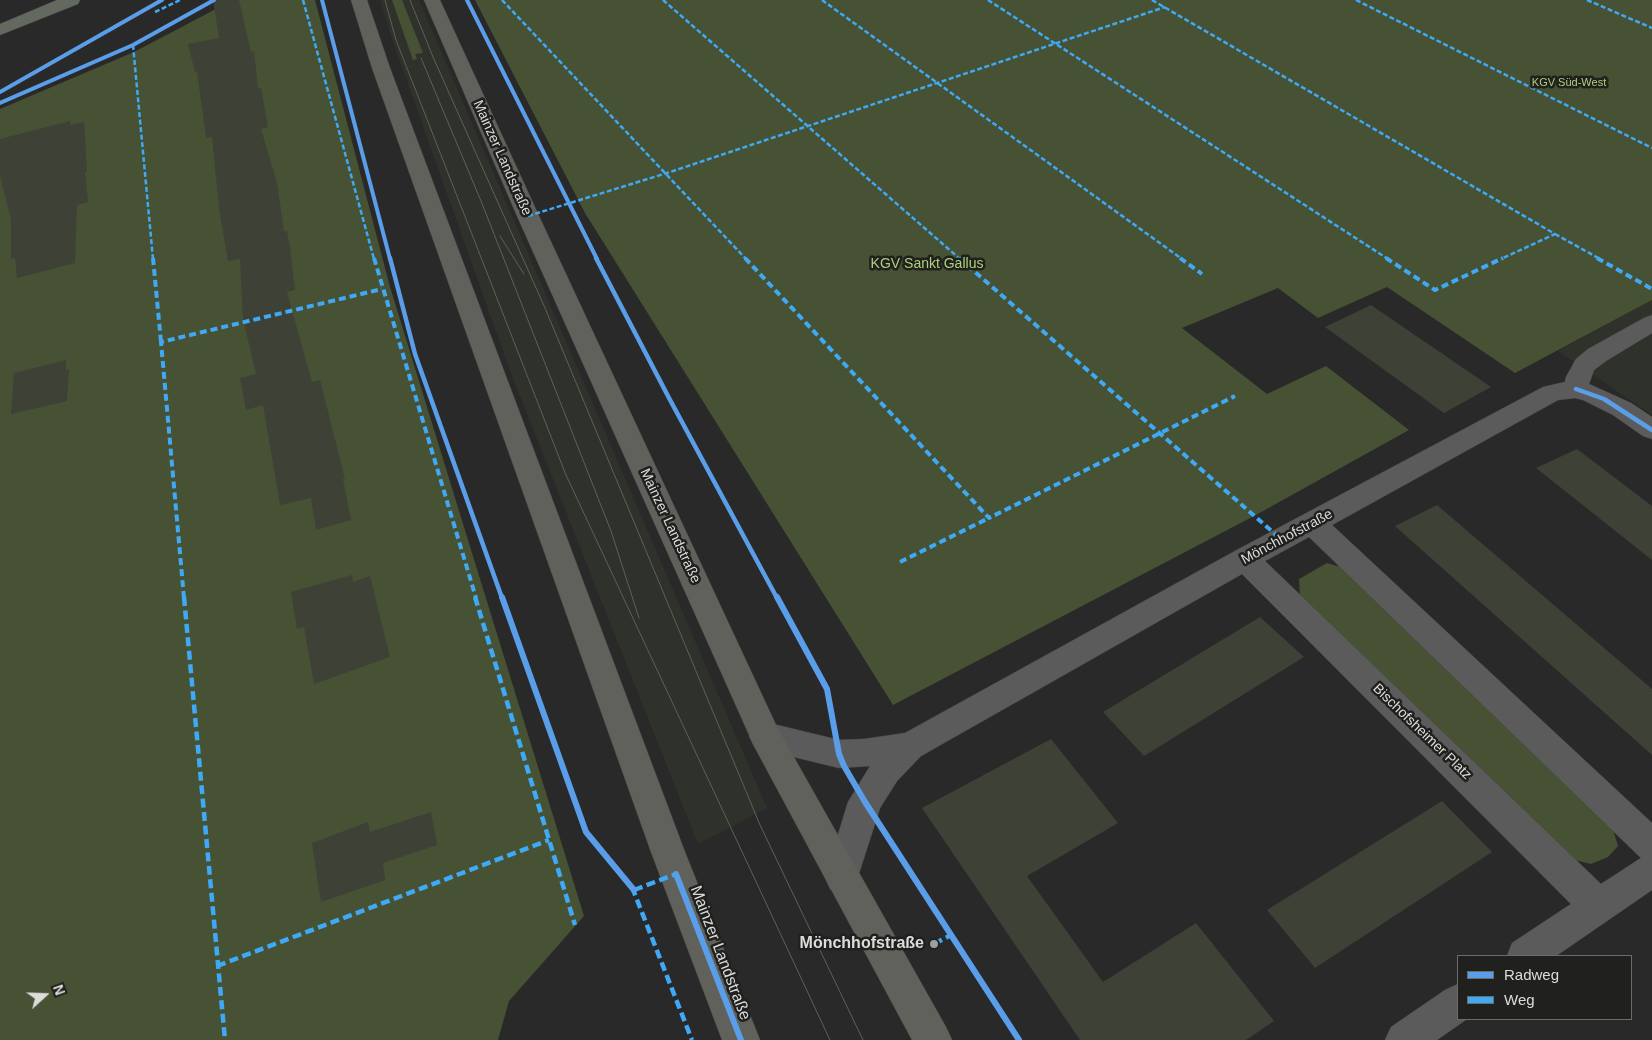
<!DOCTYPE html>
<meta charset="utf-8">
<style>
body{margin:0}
#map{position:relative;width:1652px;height:1040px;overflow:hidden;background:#292929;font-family:Arial,sans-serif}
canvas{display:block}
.legend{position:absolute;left:1457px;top:955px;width:175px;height:65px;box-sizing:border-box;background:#20211e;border:1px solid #6b6c6a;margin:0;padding:6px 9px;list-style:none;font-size:15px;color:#dcdddb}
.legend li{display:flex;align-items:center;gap:10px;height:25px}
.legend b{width:25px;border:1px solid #6b6c6a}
.north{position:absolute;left:20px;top:970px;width:50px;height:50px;-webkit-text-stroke:4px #20211e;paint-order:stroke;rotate:70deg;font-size:14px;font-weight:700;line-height:20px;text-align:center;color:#dcdddb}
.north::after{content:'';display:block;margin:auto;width:18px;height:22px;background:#dcdddb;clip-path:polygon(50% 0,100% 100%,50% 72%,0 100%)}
</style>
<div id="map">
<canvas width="1652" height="1040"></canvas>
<ul class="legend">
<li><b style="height:6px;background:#5a9eea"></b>Radweg</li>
<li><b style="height:6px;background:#3fa9f5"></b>Weg</li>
</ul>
<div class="north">N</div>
</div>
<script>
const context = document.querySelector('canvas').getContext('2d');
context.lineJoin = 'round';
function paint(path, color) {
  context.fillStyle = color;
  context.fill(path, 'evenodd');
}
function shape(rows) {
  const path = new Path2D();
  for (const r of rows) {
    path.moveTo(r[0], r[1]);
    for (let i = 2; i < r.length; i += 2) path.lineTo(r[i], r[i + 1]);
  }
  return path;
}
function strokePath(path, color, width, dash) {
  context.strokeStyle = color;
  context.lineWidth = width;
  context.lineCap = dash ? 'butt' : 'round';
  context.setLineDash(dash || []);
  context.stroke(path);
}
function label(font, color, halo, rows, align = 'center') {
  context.font = font + ' Arial,sans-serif';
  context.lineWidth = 5;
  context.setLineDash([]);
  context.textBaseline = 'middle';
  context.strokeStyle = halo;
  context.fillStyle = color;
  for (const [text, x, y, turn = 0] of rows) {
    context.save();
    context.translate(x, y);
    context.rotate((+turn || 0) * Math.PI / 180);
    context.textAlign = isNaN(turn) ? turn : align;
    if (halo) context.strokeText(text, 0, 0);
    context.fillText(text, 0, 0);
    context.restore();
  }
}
paint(shape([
 [380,0,419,0,767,808,698,844,510,371,391,36],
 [1652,300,1652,415,1558,351]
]), '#2f322b');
paint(shape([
 [233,0,315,0,390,287,584,916,509,1001,498,1040,0,1040,0,109,134,52],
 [392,0,402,0,423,53,415,54,417,59,413,60],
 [475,0,1652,0,1652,300,1515,373,1387,287,1318,318,1278,288,1182,328,1267,394,1326,366,1409,430,1254,516,893,705,585,213],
 [1327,563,1351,570,1609,817,1618,846,1608,857,1591,864,1563,857,1300,595,1299,579]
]), '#465233');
paint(shape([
 [213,0,239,0,251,52,254,51,258,88,261,88,268,127,261,129,277,183,284,231,287,231,290,248,295,290,287,292,312,382,320,380,345,479,343,479,351,520,316,530,311,498,280,505,263,405,246,410,240,378,256,374,243,319,240,259,228,261,219,208,212,137,206,138,197,71,195,72,188,44,219,38],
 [70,121,70,125,84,122,87,172,85,172,88,202,77,205,75,263,17,278,15,258,11,259,11,219,0,176,0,139],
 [1371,305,1491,387,1444,413,1325,327],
 [66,360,66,370,69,369,67,401,11,414,14,373],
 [1577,449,1652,506,1652,560,1536,468],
 [1437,505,1652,689,1652,755,1395,526],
 [352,575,353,582,370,576,390,657,314,684,304,627,297,629,291,592],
 [1260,617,1304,657,1144,756,1103,712],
 [1051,739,1118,823,1027,876,1103,982,1196,923,1274,1021,1246,1040,1080,1040,922,808],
 [1442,801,1492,852,1315,968,1267,910],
 [431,812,437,845,383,863,385,880,321,902,312,843,368,822,370,832]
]), '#3e4136');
const street = shape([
 [1652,315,1652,333,1606,361,1594,370,1589,384,1631,403,1652,417,1652,439,1643,436,1613,415,1583,400,1575,398,1558,400,1332,525,1652,823,1652,890,1556,956,1507,956,1512,943,1571,904,1242,574,921,756,897,781,880,808,854,889,842,894,830,889,825,877,848,802,870,766,839,768,765,750,754,746,749,736,754,726,765,722,839,740,864,739,905,733,1235,551,1543,387,1565,382,1566,377,1576,359,1588,349,1644,318,1652,315],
 [1309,537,1640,857,1641,858,1601,884,1265,561,1309,537],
 [1458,984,1458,1019,1467,1019,1437,1040,1385,1040,1391,1027,1445,990,1458,984]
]);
const primary = shape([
 [351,0,367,0,390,68,685,852,760,1040,722,1040,651,852,372,68,351,0],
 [424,0,440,0,539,216,777,727,946,1027,952,1040,912,1040,754,746,517,216,424,0]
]);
const highway = shape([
 [57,0,80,0,78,4,0,35,0,24,57,0]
]);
strokePath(street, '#464646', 1);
strokePath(primary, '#464646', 1);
strokePath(highway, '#464646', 1);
paint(street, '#5b5b5b');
paint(primary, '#5f615a');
paint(highway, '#64695f');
strokePath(shape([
 [385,0,396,40,566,475,830,1040],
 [410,0,433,57,545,308,760,825,863,1040],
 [421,58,481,201,611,531,639,618],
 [500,236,524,274]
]), '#5f5f5f', 1);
strokePath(shape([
 [303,0,374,259],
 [502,0,746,259],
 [663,0,960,259],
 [822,0,1182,259],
 [988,0,1388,259],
 [1152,0,1555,234,1501,259],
 [1356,0,1652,148],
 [1587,0,1652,28],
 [155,12,180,0],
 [133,45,153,259],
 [528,216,667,173,1165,7],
 [1555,234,1600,259]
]), '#3fa9f5', 2.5, [5, 2.5]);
strokePath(shape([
 [153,258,161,342],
 [374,258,476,598],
 [745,258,989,518,1235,396],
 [959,258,1282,540],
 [1180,258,1202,274],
 [1386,258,1435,290,1503,258],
 [1597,258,1652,289],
 [900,562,989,518],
 [184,598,161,342,382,289]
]), '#3fa9f5', 4, [7, 4]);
strokePath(shape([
 [184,597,225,1040],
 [475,597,575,925],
 [632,887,692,1040],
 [634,890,676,874],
 [934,944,951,935],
 [217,966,549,840]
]), '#3fa9f5', 4.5, [9, 4.5]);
strokePath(shape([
 [322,0,390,259],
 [467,0,597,259],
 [0,92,162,0],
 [0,103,133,45,214,0]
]), '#5a9eea', 4);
strokePath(shape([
 [390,258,415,354,502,598],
 [596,258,669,398,777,598],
 [1576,389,1604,399,1652,430]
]), '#5a9eea', 4.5);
strokePath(shape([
 [502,597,586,832,634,890],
 [777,597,827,689,839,754,844,766,865,802,1019,1040],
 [676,874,741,1040]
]), '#5a9eea', 6);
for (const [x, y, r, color] of [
 [934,944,5,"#9d9e9d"]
]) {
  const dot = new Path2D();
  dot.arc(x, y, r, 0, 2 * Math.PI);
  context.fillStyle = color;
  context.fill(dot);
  strokePath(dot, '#20211e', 2);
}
label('11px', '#aed07a', '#20211e', [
 ["KGV Süd-West",1569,83]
]);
label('14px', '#dcdddb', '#20211e', [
 ["Mainzer Landstraße",502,158,66],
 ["Mainzer Landstraße",670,526,65],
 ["Mönchhofstraße",1287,537,-28],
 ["Bischofsheimer Platz",1422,732,44]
]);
label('14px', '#aed07a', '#20211e', [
 ["KGV Sankt Gallus",927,264]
]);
label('bold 16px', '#dcdddb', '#20211e', [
 ["Mönchhofstraße",924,944]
], 'right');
label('16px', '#dcdddb', '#20211e', [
 ["Mainzer Landstraße",720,953,69]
]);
</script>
